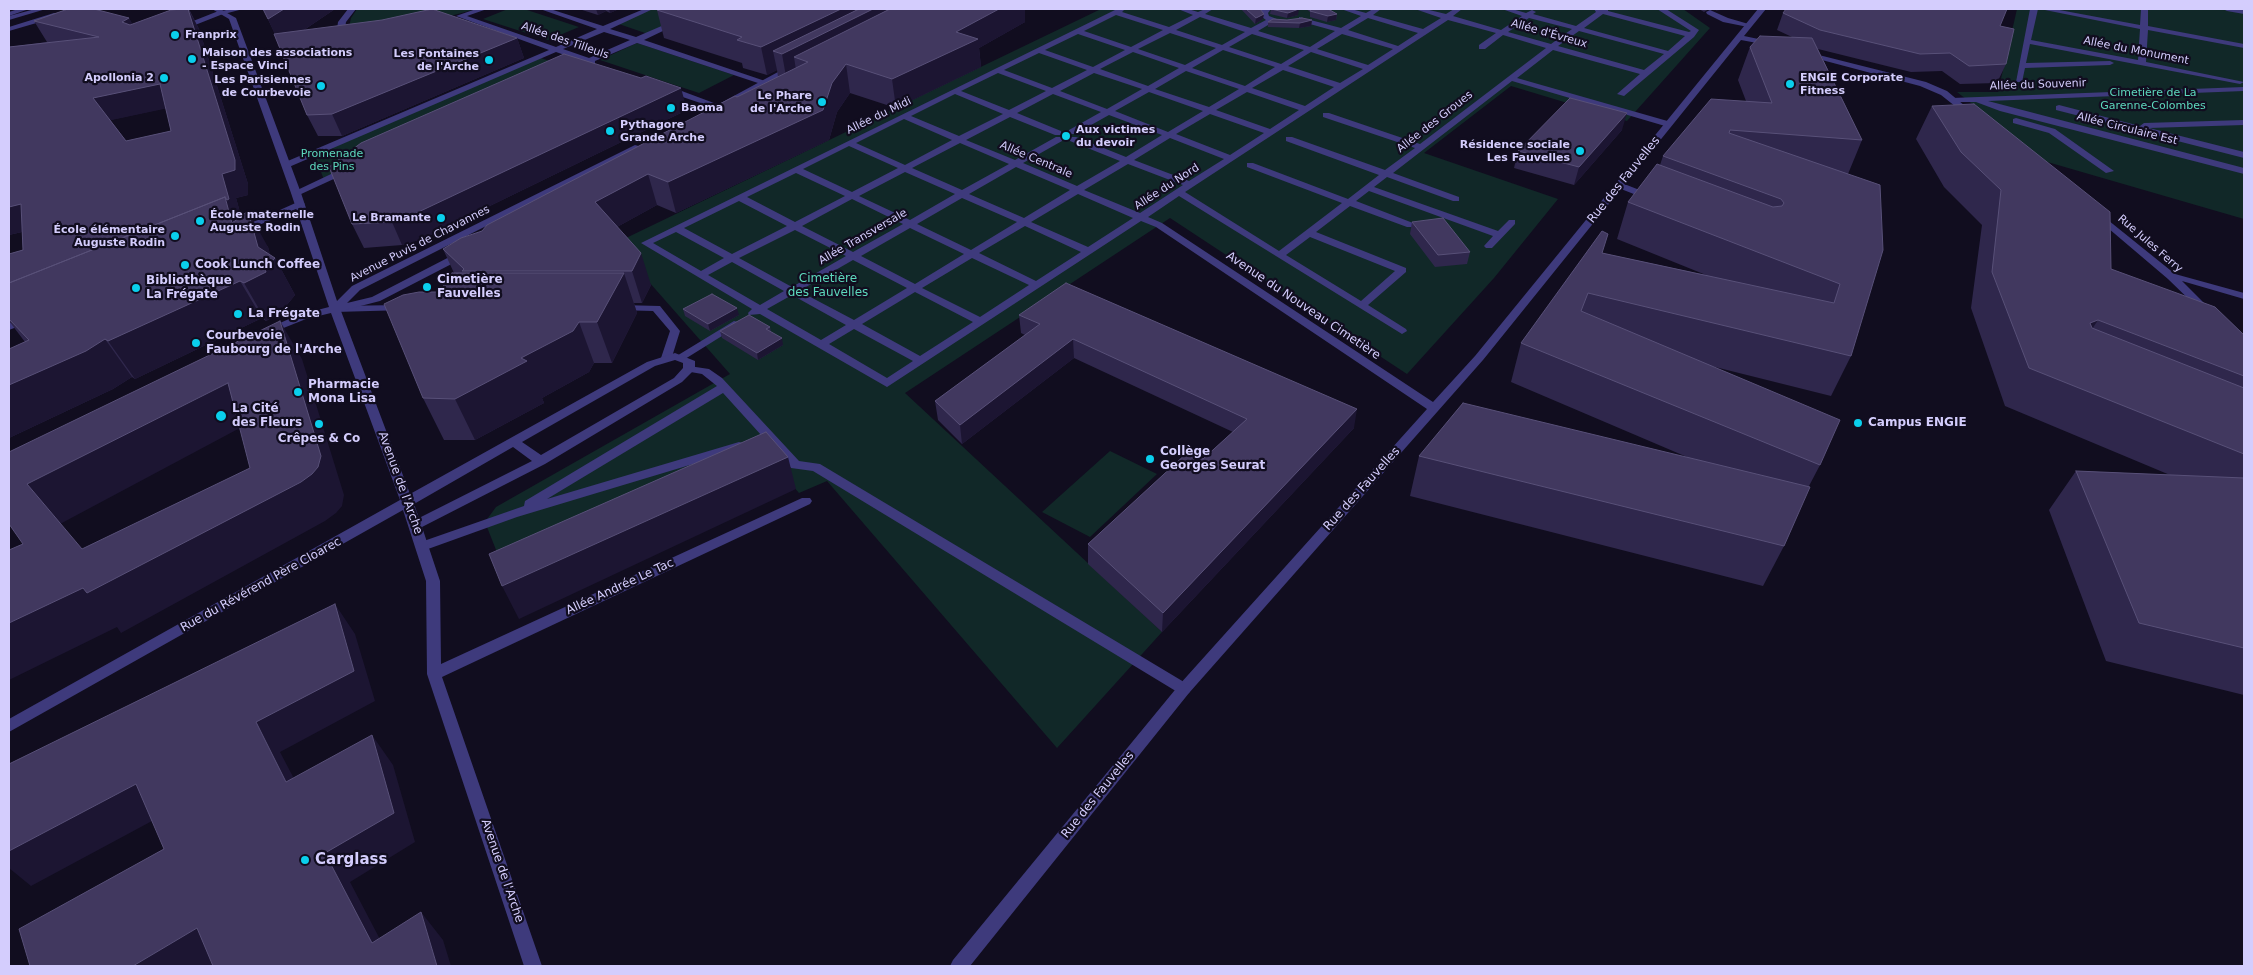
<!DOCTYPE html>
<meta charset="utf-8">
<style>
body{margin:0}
#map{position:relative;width:2253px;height:975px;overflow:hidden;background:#110d1f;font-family:"DejaVu Sans",sans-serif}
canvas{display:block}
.frame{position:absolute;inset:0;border:10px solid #d4cdfd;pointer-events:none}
</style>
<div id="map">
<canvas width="2253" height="975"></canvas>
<div class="frame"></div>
</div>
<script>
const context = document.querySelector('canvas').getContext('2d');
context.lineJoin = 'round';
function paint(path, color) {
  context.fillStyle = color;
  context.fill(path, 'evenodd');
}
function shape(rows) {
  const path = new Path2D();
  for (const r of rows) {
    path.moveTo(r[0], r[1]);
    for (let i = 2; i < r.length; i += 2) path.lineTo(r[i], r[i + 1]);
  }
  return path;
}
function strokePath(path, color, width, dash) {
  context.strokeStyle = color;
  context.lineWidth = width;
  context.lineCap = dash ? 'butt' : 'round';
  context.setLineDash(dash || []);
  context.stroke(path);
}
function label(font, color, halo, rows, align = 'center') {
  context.font = font + ' "DejaVu Sans",sans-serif';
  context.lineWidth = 4.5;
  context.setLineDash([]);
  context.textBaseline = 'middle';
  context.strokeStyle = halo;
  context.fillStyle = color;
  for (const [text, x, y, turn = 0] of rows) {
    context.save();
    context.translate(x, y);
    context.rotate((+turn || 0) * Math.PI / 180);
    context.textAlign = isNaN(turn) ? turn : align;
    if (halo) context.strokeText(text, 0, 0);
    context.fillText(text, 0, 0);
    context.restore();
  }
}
paint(shape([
 [357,9,476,9,414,26,349,27,351,18],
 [508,9,524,9,579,27,548,40,483,19],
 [650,9,706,9,648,34,616,23],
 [1101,9,1683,9,1710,28,1627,121,1511,86,1424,153,1558,199,1494,278,1407,374,1170,218,905,393,1162,632,1057,748,827,481,799,493,775,465,502,565,485,522,496,507,730,374,627,257,626,238],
 [2017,9,2244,9,2244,219,2044,161,1957,92,1998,92],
 [637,43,734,75,699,93,600,60],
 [538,57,573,69,324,180,314,153],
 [1110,451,1157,474,1090,537,1042,512]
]), '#112828');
paint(shape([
 [35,9,46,9,9,20,9,16,35,9],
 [1117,9,1125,9,1122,12,1169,27,1193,15,1178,9,1188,9,1198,12,1205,9,1213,9,1205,14,1251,28,1266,20,1262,17,1261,10,1271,9,1268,13,1269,16,1282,21,1278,23,1273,22,1258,31,1310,47,1335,31,1299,21,1299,17,1341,28,1361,16,1341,9,1351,9,1366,13,1373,9,1381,9,1373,15,1423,29,1441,18,1415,9,1425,9,1446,14,1454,9,1462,9,1453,16,1501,30,1522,16,1502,9,1512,9,1526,13,1532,10,1536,12,1533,14,1576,26,1596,12,1594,9,1608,9,1608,11,1689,32,1691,31,1657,9,1666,9,1699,30,1694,37,1624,96,1617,94,1640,74,1553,50,1517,78,1671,122,1671,126,1665,126,1512,81,1393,173,1459,197,1459,201,1453,201,1387,177,1374,187,1498,231,1509,220,1515,220,1515,224,1492,248,1486,248,1484,246,1493,236,1369,191,1356,201,1413,223,1413,227,1407,227,1350,206,1316,232,1406,268,1406,272,1368,305,1406,329,1407,331,1402,334,1179,196,1148,217,1162,223,1162,227,1156,227,1141,221,887,387,760,314,749,315,748,313,752,309,641,243,1117,9],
 [1603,14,1685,36,1668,51,1584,28,1603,14],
 [1116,15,1163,30,1131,47,1084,31,1116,15],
 [1200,17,1245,32,1222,45,1176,30,1200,17],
 [1368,18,1418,33,1398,46,1348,30,1368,18],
 [1529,18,1572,29,1551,44,1508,32,1529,18],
 [1448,20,1496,33,1479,45,1479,49,1485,49,1503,35,1546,48,1420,144,1329,113,1323,113,1323,117,1415,148,1385,170,1292,137,1286,137,1286,141,1379,175,1348,199,1253,163,1247,163,1247,167,1342,203,1279,251,1185,192,1448,20],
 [1579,31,1664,54,1644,70,1558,46,1579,31],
 [1170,33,1216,48,1185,65,1138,49,1170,33],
 [1078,34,1125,50,1093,67,1045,50,1078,34],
 [1252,34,1304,50,1281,64,1229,47,1252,34],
 [1342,34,1393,49,1368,65,1317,49,1342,34],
 [1223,50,1275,67,1245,86,1192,68,1223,50],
 [1133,52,1179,68,1148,86,1100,69,1133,52],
 [1311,52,1363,69,1340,83,1288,66,1311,52],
 [1039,53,1087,70,1052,88,1004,70,1039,53],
 [1283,70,1334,87,1305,106,1252,88,1283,70],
 [1186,71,1239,89,1209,107,1155,89,1186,71],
 [998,73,1046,91,1009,110,961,91,998,73],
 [1094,73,1142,89,1107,109,1060,91,1094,73],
 [1149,92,1203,111,1168,132,1115,111,1149,92],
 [1247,92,1299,110,1270,129,1216,110,1247,92],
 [955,94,1003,114,959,136,911,116,955,94],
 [1053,94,1101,112,1069,130,1069,134,1075,134,1109,115,1162,135,1126,157,1076,137,1070,137,1070,141,1120,161,1077,186,1023,163,1062,141,1062,137,1056,137,1015,160,966,140,1010,117,1055,135,1061,135,1061,131,1017,113,1053,94],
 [1210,114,1264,133,1230,155,1176,134,1210,114],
 [904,119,952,140,905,165,856,143,904,119],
 [1170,138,1224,159,1189,181,1134,160,1170,138],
 [960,143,1009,164,962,190,912,168,960,143],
 [849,146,898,168,852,192,803,169,849,146],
 [1128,164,1183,185,1140,213,1084,190,1128,164],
 [1016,167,1070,190,1024,218,969,194,1016,167],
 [905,172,955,194,910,220,859,196,905,172],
 [796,173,845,196,795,222,747,197,796,173],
 [1078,194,1133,218,1088,247,1031,222,1078,194],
 [962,198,1017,222,971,250,917,224,962,198],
 [852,199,903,224,853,252,802,226,852,199],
 [739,201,787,226,732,254,684,228,739,201],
 [1025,226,1081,252,1036,281,979,253,1025,226],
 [910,228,964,254,915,284,861,256,910,228],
 [795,230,846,256,792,287,739,258,795,230],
 [676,232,724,258,701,271,653,243,676,232],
 [1310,237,1395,271,1361,301,1286,255,1310,237],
 [972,258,1029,285,980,317,922,288,972,258],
 [853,260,907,288,854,320,799,291,853,260],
 [732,262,784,291,760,305,708,275,732,262],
 [915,292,973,322,920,356,862,324,915,292],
 [792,295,846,325,821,340,767,309,792,295],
 [854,329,913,361,887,378,829,344,854,329],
 [2030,9,2038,9,2031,40,2138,60,2140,29,2040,9,2054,9,2140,25,2141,9,2148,9,2148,26,2244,44,2244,48,2148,30,2146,62,2244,82,2240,84,2030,44,2026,63,2110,61,2114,63,2110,65,2025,68,2022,82,2016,82,2030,9],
 [2223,9,2244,10,2244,14,2227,11,2223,9],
 [221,10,228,12,185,29,178,27,221,10],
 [1710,10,1728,18,1752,25,1748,27,1723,22,1707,14,1706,12,1710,10],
 [2244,87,2244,91,1988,101,2244,168,2244,174,2000,111,1976,102,1952,102,1948,100,1952,98,2244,87],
 [2059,105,2140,126,2144,123,2244,120,2244,125,2149,128,2244,152,2244,158,2056,110,2056,106,2059,105],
 [2016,118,2055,129,2114,171,2106,173,2049,133,2013,123,2013,119,2016,118],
 [1619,182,1655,196,1657,198,1652,201,1649,200,1616,187,1616,183,1619,182],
 [734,321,738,322,739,324,738,326,685,359,677,359,675,357,734,321]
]), '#3e3a7c');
paint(shape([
 [18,9,29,9,9,16,9,12,18,9],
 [229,9,243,9,224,14,220,12,229,9],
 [348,9,356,9,346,22,345,29,354,35,346,37,337,29,338,22,348,9],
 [476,9,487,9,467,16,556,47,597,29,540,9,550,9,603,26,644,9,653,9,610,29,636,37,701,9,709,9,644,40,768,82,761,84,637,43,595,61,595,64,574,70,571,70,571,66,582,61,556,52,289,167,283,167,283,163,549,50,456,16,476,9],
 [604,32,630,40,589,58,563,49,604,32],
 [665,87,671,87,722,106,715,108,665,91,665,87],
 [348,166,353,169,351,171,299,195,296,196,291,193,348,166],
 [300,201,305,204,303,206,243,232,240,233,235,230,300,201],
 [402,305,406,306,406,310,335,312,330,309,335,306,402,305],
 [620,305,660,306,680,331,671,360,667,361,661,358,670,331,653,311,616,310,616,306,620,305],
 [28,316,32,317,32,321,9,330,9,323,28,316],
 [689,366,709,369,722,378,799,461,820,464,1189,685,1191,689,1189,693,1184,695,1179,693,813,471,791,468,723,393,547,499,739,442,743,443,745,446,743,449,517,517,428,549,418,549,416,546,418,543,524,506,525,501,717,386,702,374,685,371,683,369,685,367,689,366]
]), '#3e3a7c');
paint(shape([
 [93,9,105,9,81,16,77,14,93,9],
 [212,9,220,9,236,18,301,193,337,301,352,286,635,145,642,147,360,290,347,303,372,297,459,252,467,252,467,256,380,301,341,311,410,494,647,362,675,353,695,361,695,369,682,382,545,464,422,527,440,581,441,664,802,498,810,498,812,501,810,504,442,677,542,966,524,966,427,674,426,581,403,510,9,732,9,719,400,500,331,313,306,319,271,333,263,333,262,331,298,315,329,307,291,193,229,19,212,9],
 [675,360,683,363,683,368,674,378,541,455,522,442,655,366,675,360],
 [513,447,532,461,419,518,414,504,513,447],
 [1758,9,1766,9,1744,36,1773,42,1773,46,1741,40,1483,360,1189,693,970,966,950,966,953,960,1179,685,1427,409,1156,227,1156,223,1162,223,1433,402,1475,356,1758,9],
 [54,13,57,13,57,17,9,31,9,27,54,13],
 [1803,51,1926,82,1947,91,1977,116,1970,118,1941,95,1920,86,1803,55,1803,51],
 [789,66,796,68,726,106,719,104,789,66],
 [2098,212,2175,274,2244,293,2244,299,2182,281,2212,311,2211,313,2203,313,2168,279,2095,217,2093,215,2098,212]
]), '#3e3a7c');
paint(shape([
 [189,9,199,29,248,184,248,195,236,198,241,216,268,247,270,255,275,258,295,295,286,306,287,309,266,321,262,318,135,379,132,377,113,389,9,438,9,349,25,342,9,321,9,254,23,250,22,232,9,235,9,47,47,42,34,21,129,18,132,24],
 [166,108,171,131,126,141,110,120],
 [263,9,335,9,304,30,517,38,524,58,342,136,318,136,307,115,275,34],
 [579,9,619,9,610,13,606,11,598,15],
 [1241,9,1262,9,1261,10,1263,19,1255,24],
 [1271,9,1298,15,1287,18,1270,14],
 [1306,9,1328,9,1337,14,1336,20,1327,22,1310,17,1310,12],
 [1699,9,1709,9,1704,12],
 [657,10,1025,22,979,48,981,67,896,108,850,93,837,112,829,140,676,213,657,205,617,227,651,285,642,303,634,303,637,313,612,363,594,363,589,372,542,398,544,403,475,440,444,440,423,398,454,273,443,249,482,231,737,97,778,77,777,70,767,75,743,68,742,63,664,38],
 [1783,13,2000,26,2006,64,1997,83,1960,84,1942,71,1911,72,1818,49,1862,140,1848,174,1851,356,1831,396,1711,366,1820,465,1809,486,1784,546,1763,586,1410,496,1419,456,1687,457,1511,382,1521,343,1602,253,1706,275,1617,239,1628,202,1660,165,1663,156,1746,101,1738,80,1750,47,1792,37,1777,30],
 [1287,20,1312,20,1311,26,1299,28,1268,27,1268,22],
 [1932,106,2111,269,2244,335,2244,695,2106,661,2049,510,2076,471,2170,475,2005,406,1971,308,1982,225,1944,187,1916,139],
 [687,110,422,239,402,245,364,248,352,224],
 [1622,130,1574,185,1514,168,1518,151],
 [1412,222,1470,252,1467,264,1435,267,1410,234],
 [683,309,739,315,710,331,685,316],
 [1019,315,1354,428,1162,632,1088,564,1088,544,1203,459,1233,432,1074,358,962,444,938,420,935,401,1025,335,1021,333],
 [770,327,771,332,783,345,758,360,722,338,720,331]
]), '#2f274c');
paint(shape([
 [188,9,199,29,248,184,248,195,236,198,243,223,25,314,222,174],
 [284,9,335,9,280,46,268,19],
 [596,9,605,9,606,11,598,15],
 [609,9,619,9,610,13],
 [841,9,930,9,808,62,794,57,797,77,787,82,782,54,773,51,777,70,767,75,761,47],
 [999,9,1025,9,1025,22,979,48,981,67,896,108,892,79,956,32],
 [1299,9,1298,15,1287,18,1288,13],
 [1716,9,1726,9,1716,11],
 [1264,14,1263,19,1255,24,1256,18],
 [1337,14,1336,20,1327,22,1328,16],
 [129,18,141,39,122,22],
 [1312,20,1311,26,1299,28,1300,23],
 [517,38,524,58,342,136,332,114],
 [846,64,850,93,837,112,829,140,676,213,668,182,832,83],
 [160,84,173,107,107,121,93,98],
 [681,88,687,110,422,239,402,245,392,222],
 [1627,113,1622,130,1574,185,1579,167],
 [648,174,657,205,606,233,595,202],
 [21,204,38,228,9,235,9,207],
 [248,211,268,247,272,261,275,258,295,295,286,306,287,309,266,321,244,283,258,247],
 [641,253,651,285,642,303,632,271],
 [624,273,637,313,612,363,597,322],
 [240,281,262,318,135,379,108,341],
 [737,308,739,315,710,331,708,324],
 [2098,320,2074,357,2090,323],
 [280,321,302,359,344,495,342,506,336,513,325,521,121,633,117,627,9,680,9,623,301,482],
 [579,322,594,363,589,372,542,398,544,403,475,440,455,399],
 [782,338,783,345,758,360,757,353],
 [105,339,132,377,113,389,9,438,9,385],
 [1073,339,1074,358,962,444,960,425],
 [228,383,253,421,60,524,27,484],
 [1357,409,1354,428,1162,632,1163,613],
 [788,457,796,489,519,619,502,586],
 [335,604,355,634,375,701,280,752,311,811,286,782,256,722],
 [372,735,393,765,415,842,350,882,394,966,372,943,325,853],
 [136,784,165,814,31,886,9,868,9,851],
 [421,912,443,940,451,966,437,966],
 [197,928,227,956,210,966,133,966]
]), '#1c1532');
const building = shape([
 [68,9,94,9,129,18,122,22,130,25,171,10,182,9,188,9,235,160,235,170,222,174,229,199,227,200,225,197,9,283,9,254,23,250,21,204,9,207,9,47,99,37,34,21,68,9],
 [160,84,171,131,126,141,93,98,160,84],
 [263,9,284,9,268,19,263,9],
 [432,9,517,38,332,114,307,115,274,34,382,20,432,9],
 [658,9,841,9,761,47,737,40,742,37,657,10,658,9],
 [859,9,873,9,782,54,773,51,859,9],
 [890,9,999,9,956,32,978,39,892,79,846,64,832,83,823,110,668,182,648,174,595,202,641,253,632,271,462,271,464,269,443,249,461,238,482,231,487,225,735,96,737,97,808,62,794,57,890,9],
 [1246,9,1260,9,1264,14,1256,18,1246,9],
 [1271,9,1299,9,1288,13,1271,9],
 [1311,9,1328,9,1337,14,1328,16,1310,11,1311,9],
 [1786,9,2007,9,2000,26,2014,29,2006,64,1969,66,1950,53,1920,54,1820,30,1783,13,1786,9],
 [1302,18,1312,20,1300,23,1268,22,1273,19,1287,20,1302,18],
 [1760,36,1812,38,1862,140,1730,130,1729,133,1880,185,1883,250,1851,356,1588,293,1581,311,1840,420,1820,465,1521,343,1602,231,1608,234,1602,253,1834,303,1840,284,1628,202,1657,164,1773,207,1782,206,1784,203,1781,199,1663,156,1711,99,1772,103,1750,47,1760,36],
 [564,54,641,78,646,76,681,88,412,215,392,222,352,224,329,167,361,143,564,54],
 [1570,98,1627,113,1579,167,1518,151,1570,98],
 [1974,104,2110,212,2111,269,2215,307,2244,335,2244,376,2098,320,2090,323,2092,328,2244,388,2244,454,2029,368,1992,272,2001,190,1961,152,1932,106,1974,104],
 [225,197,232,223,248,211,258,247,275,258,265,269,266,272,244,283,240,281,108,341,105,339,86,351,9,385,9,349,29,340,9,319,9,283,225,197],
 [1443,218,1470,252,1438,255,1412,222,1443,218],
 [452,273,624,273,597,322,579,322,573,331,521,358,527,361,455,399,423,398,384,304,403,295,419,292,439,292,452,273],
 [1066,283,1357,409,1163,613,1088,544,1188,452,1203,459,1247,419,1073,339,960,425,935,401,1040,324,1019,315,1066,283],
 [712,294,737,308,708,324,683,309,712,294],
 [749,315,770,327,766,329,782,338,757,353,720,331,749,315],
 [280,321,321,456,318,467,312,474,301,482,87,593,83,588,9,623,9,550,23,544,9,524,9,452,280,321],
 [228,383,250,468,82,549,27,484,228,383],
 [1463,403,1810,487,1784,546,1419,456,1463,403],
 [766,432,788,457,502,586,489,554,766,432],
 [2076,471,2244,478,2244,648,2139,623,2076,471],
 [335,604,354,671,256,722,286,782,372,735,394,813,325,853,372,943,421,912,437,966,213,966,197,928,133,966,30,966,19,929,164,849,136,784,9,851,9,764,335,604]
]);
paint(building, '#41385f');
strokePath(building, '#585078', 1);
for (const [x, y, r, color] of [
 [175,35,5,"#0acfec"],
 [192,59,5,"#0acfec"],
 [489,60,5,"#0acfec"],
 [164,78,5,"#0acfec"],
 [1790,84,5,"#0acfec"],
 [321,86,5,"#0acfec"],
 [822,102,5,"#0acfec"],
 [671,108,5,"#0acfec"],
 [610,131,5,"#0acfec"],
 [1066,136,5,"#0acfec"],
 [1580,151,5,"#0acfec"],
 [441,218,5,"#0acfec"],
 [200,221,5,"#0acfec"],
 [175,236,5,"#0acfec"],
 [185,265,5,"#0acfec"],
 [427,287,5,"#0acfec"],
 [136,288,5,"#0acfec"],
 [238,314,5,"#0acfec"],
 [196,343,5,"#0acfec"],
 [298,392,5,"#0acfec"],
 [221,416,6,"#0acfec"],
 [1858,423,5,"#0acfec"],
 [319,424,5,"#0acfec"],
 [1150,459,5,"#0acfec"],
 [305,860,5,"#0acfec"]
]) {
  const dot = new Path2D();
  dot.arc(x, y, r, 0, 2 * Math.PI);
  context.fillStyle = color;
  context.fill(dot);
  strokePath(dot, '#110d1f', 2);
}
label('11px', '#d4cdfd', '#110d1f', [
 ["Allée d'Évreux",1549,34,16],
 ["Allée des Tilleuls",565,41,19],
 ["Allée du Monument",2136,51,11],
 ["Allée du Souvenir",2038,85,-2],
 ["Allée du Midi",879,116,-26],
 ["Allée des Groues",1435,122,-38],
 ["Allée Circulaire Est",2127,129,14],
 ["Allée Centrale",1036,160,23],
 ["Allée du Nord",1167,187,-33],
 ["Allée Transversale",863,237,-30],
 ["Avenue Puvis de Chavannes",420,244,-27],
 ["Rue Jules Ferry",2150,244,41]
]);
label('bold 11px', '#d4cdfd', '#110d1f', [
 ["Franprix",185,35],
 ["Maison des associations",202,53],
 ["- Espace Vinci",202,66],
 ["Les Fontaines",479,54,"right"],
 ["de l'Arche",479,67,"right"],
 ["Apollonia 2",154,78,"right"],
 ["ENGIE Corporate",1800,78],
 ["Fitness",1800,91],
 ["Les Parisiennes",311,80,"right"],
 ["de Courbevoie",311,93,"right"],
 ["Le Phare",812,96,"right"],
 ["de l'Arche",812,109,"right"],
 ["Baoma",681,108],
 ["Pythagore",620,125],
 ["Grande Arche",620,138],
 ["Aux victimes",1076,130],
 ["du devoir",1076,143],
 ["Résidence sociale",1570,145,"right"],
 ["Les Fauvelles",1570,158,"right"],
 ["École maternelle",210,215],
 ["Auguste Rodin",210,228],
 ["Le Bramante",431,218,"right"],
 ["École élémentaire",165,230,"right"],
 ["Auguste Rodin",165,243,"right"]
], 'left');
label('11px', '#5dd9bd', '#110d1f', [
 ["Cimetière de La",2153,93],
 ["Garenne-Colombes",2153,106],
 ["Promenade",332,154],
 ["des Pins",332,167]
]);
label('12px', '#d4cdfd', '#110d1f', [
 ["Rue des Fauvelles",1624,180,-51],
 ["Avenue du Nouveau Cimetière",1303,306,34],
 ["Avenue de l'Arche",400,483,70],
 ["Rue des Fauvelles",1362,489,-48],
 ["Rue du Révérend Père Cloarec",261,585,-29],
 ["Allée Andrée Le Tac",620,587,-25],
 ["Rue des Fauvelles",1098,795,-51],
 ["Avenue de l'Arche",502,871,71]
]);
label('bold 12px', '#d4cdfd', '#110d1f', [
 ["Cook Lunch Coffee",195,265],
 ["Cimetière",437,280],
 ["Fauvelles",437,294],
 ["Bibliothèque",146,281],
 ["La Frégate",146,295],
 ["La Frégate",248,314],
 ["Courbevoie",206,336],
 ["Faubourg de l'Arche",206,350],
 ["Pharmacie",308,385],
 ["Mona Lisa",308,399],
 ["La Cité",232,409],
 ["des Fleurs",232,423],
 ["Campus ENGIE",1868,423],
 ["Crêpes & Co",319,439,"center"],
 ["Collège",1160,452],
 ["Georges Seurat",1160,466]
], 'left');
label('12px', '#5dd9bd', '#110d1f', [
 ["Cimetière",828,279],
 ["des Fauvelles",828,293]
]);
label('bold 15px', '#d4cdfd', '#110d1f', [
 ["Carglass",315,860]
], 'left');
</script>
